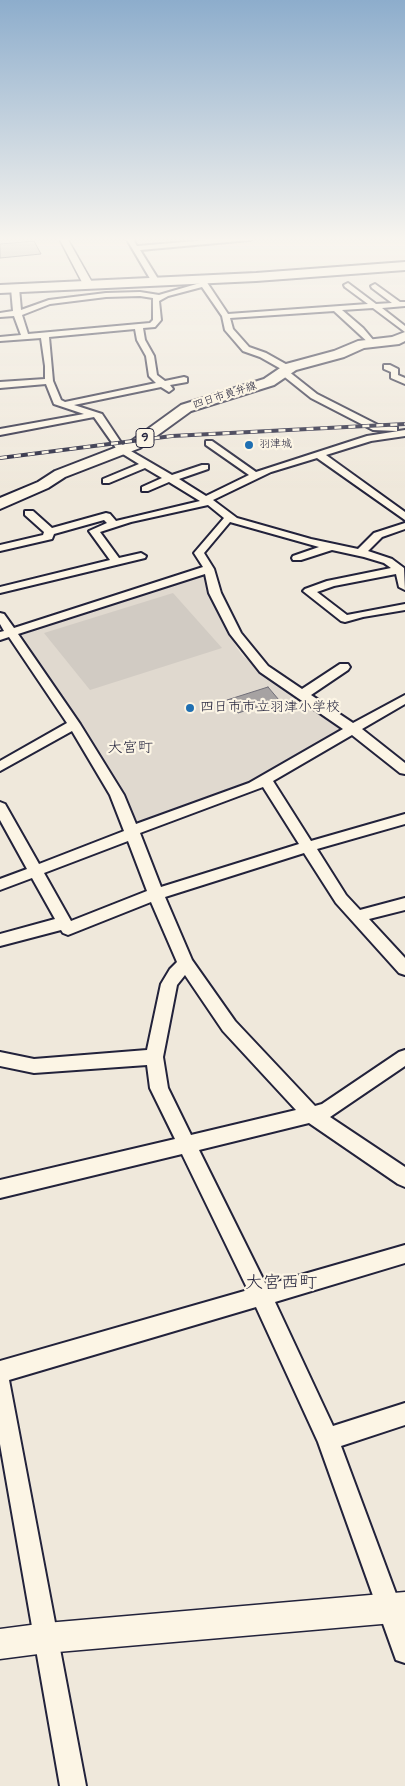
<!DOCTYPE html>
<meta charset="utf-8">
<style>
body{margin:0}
canvas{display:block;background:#efe8db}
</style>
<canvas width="405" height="1786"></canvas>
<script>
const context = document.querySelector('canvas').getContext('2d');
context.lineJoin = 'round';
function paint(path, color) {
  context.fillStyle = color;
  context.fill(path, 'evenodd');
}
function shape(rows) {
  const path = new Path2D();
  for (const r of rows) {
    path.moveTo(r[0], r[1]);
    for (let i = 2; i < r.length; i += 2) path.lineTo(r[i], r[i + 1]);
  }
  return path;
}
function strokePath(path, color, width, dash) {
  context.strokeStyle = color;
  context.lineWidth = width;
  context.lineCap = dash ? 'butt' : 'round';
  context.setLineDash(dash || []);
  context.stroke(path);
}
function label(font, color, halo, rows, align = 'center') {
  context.font = font + ' "Architects Daughter","Klee One",sans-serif';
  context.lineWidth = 4.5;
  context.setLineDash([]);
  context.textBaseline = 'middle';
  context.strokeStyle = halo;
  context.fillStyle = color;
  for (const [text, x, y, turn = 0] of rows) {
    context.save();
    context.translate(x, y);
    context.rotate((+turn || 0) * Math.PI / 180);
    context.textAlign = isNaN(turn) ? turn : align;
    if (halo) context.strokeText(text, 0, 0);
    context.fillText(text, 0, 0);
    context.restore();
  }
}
paint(shape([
 [205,576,207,587,237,648,243,656,280,687,344,729,245,784,219,796,138,823,114,779,22,635,130,596,188,578]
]), '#e0d9cf');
paint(shape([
 [173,593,222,648,90,690,44,633]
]), '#d1cbc3');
const water = shape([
 [268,687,279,700,238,713,227,700,268,687]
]);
paint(water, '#a6a2a2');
strokePath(water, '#716f79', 1);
const building = shape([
 [34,241,41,254,0,258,0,244,34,241]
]);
paint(building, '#bcb7b3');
strokePath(building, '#22223b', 1);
const minor = shape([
 [126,238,132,238,137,246,232,238,253,238,250,240,140,250,160,282,156,284,152,282,126,238],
 [198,278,204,278,228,314,368,304,345,287,344,285,348,283,376,304,392,303,372,288,371,286,375,284,400,302,405,302,405,306,382,308,405,326,405,332,373,308,342,310,363,328,374,341,374,345,371,345,334,311,230,318,233,329,249,347,266,353,291,367,292,369,288,371,317,394,378,425,397,427,397,431,373,430,311,398,281,374,280,372,283,370,260,357,243,351,225,330,222,316,202,287,168,296,159,301,161,320,155,327,143,328,145,340,154,356,157,375,165,381,184,377,187,378,187,382,170,385,173,389,169,392,161,387,74,405,102,414,124,447,172,475,202,465,208,465,208,469,179,479,206,496,249,475,206,445,206,441,212,441,256,472,367,436,405,430,405,436,371,441,326,455,405,512,405,520,317,458,271,472,213,500,237,518,311,539,358,549,374,533,405,523,405,529,382,537,368,551,392,559,404,568,405,590,399,587,396,574,334,586,317,592,347,615,405,604,405,610,363,617,345,622,341,621,303,591,305,589,327,581,391,568,384,563,364,557,332,550,301,560,293,560,292,558,293,556,319,547,230,522,204,553,214,569,221,593,241,633,268,666,302,689,340,664,348,664,350,667,348,670,311,695,353,723,405,695,405,704,362,729,405,763,405,774,400,773,352,735,273,781,311,841,405,814,405,824,317,849,346,895,360,910,405,898,405,910,369,919,405,958,405,975,399,973,336,903,304,853,165,897,192,960,235,1021,315,1106,322,1104,399,1052,405,1050,405,1066,330,1117,405,1167,405,1187,398,1184,309,1123,199,1150,266,1285,405,1245,405,1263,275,1302,333,1426,405,1403,405,1425,341,1446,405,1618,405,1663,396,1660,318,1442,256,1307,9,1380,86,1786,60,1786,0,1444,0,1361,248,1290,182,1154,0,1198,0,1180,175,1139,150,1088,147,1065,34,1073,0,1066,0,1052,34,1059,147,1050,161,984,170,969,177,962,151,902,68,935,63,933,61,930,0,946,0,934,55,919,32,878,0,890,0,879,27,869,0,820,0,802,5,804,39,864,124,831,110,795,72,731,0,771,0,761,67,723,9,637,0,640,0,632,4,631,0,624,0,613,4,614,14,628,203,567,194,553,224,518,208,505,131,522,100,532,119,558,141,553,146,556,145,558,0,593,0,587,110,560,89,531,107,523,104,520,54,534,52,539,0,551,0,545,43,535,44,532,25,515,25,511,33,511,52,528,106,513,110,514,116,521,200,501,169,482,148,491,142,491,142,487,162,478,145,468,109,483,103,483,103,479,139,464,118,451,94,417,0,435,0,429,84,414,54,404,46,384,0,388,0,382,45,379,45,366,41,338,0,341,0,337,21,335,14,316,0,317,0,313,13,311,11,288,15,286,19,288,21,310,49,300,106,293,140,292,159,295,200,283,198,278],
 [140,296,153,298,153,320,150,323,28,334,22,315,50,304,106,297,140,296],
 [135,329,137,340,146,356,149,376,156,383,65,402,61,400,53,381,49,337,135,329],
 [205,574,209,593,230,634,260,672,343,729,249,783,136,824,124,795,80,724,18,634,205,574],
 [263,787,299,844,161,887,140,833,263,787],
 [128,841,147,891,71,921,44,873,128,841],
 [185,975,223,1031,296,1110,191,1135,168,1088,163,1057,177,985,185,975],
 [384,365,390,365,398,369,398,375,405,378,405,384,391,378,391,372,384,369,384,365]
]);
const tertiary = shape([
 [59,238,67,238,93,284,91,286,85,286,83,284,59,238],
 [405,1592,405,1622,46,1653,0,1659,0,1629,46,1623,405,1592]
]);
const primary = shape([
 [405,332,405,341,399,344,364,348,344,357,296,370,274,385,191,411,140,448,65,477,48,488,0,509,0,498,38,482,55,471,130,442,181,405,264,379,286,364,334,351,358,341,392,337,405,332]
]);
const trunk = shape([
 [405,262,405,270,256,281,0,293,0,285,256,273,405,262]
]);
strokePath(minor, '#22223b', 4);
strokePath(tertiary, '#22223b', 3);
strokePath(primary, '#22223b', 4);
strokePath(trunk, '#22223b', 4);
paint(minor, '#fcf5e5');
paint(tertiary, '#fcf5e5');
paint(primary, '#fcf5e5');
paint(trunk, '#fcf5e5');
const rail = shape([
 [0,458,172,436,405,424]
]);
strokePath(rail, '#22223b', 4);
strokePath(rail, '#fcf5e5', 2.5, [7]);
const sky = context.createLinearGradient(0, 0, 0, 488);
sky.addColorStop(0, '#8dadcc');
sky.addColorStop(0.49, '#f8f5ef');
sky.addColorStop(1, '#f8f5ef00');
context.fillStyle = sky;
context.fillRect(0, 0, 405, 488);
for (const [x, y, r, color] of [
 [249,445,5,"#1f6fb2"],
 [190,708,5,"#1f6fb2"]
]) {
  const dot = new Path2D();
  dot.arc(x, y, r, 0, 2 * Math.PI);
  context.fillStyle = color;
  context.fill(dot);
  strokePath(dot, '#fcf5e5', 2);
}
label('11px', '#22223b', '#fcf5e5', [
 ["四日市員弁線",225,396,-18]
]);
label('11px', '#22223b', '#fcf5e5', [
 ["羽津城",259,445]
], 'left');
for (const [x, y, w] of [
 [145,438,18]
]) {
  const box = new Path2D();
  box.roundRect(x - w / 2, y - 9.5, w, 19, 4);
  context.fillStyle = '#fcf5e5';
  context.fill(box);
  strokePath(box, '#22223b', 1);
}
label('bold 12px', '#22223b', null, [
 ["9",145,438]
]);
label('14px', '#22223b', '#fcf5e5', [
 ["四日市市立羽津小学校",200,708]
], 'left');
label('15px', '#22223b', '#fcf5e5', [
 ["大宮町",130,749]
]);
label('18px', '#22223b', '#fcf5e5', [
 ["大宮西町",281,1284]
]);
</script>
